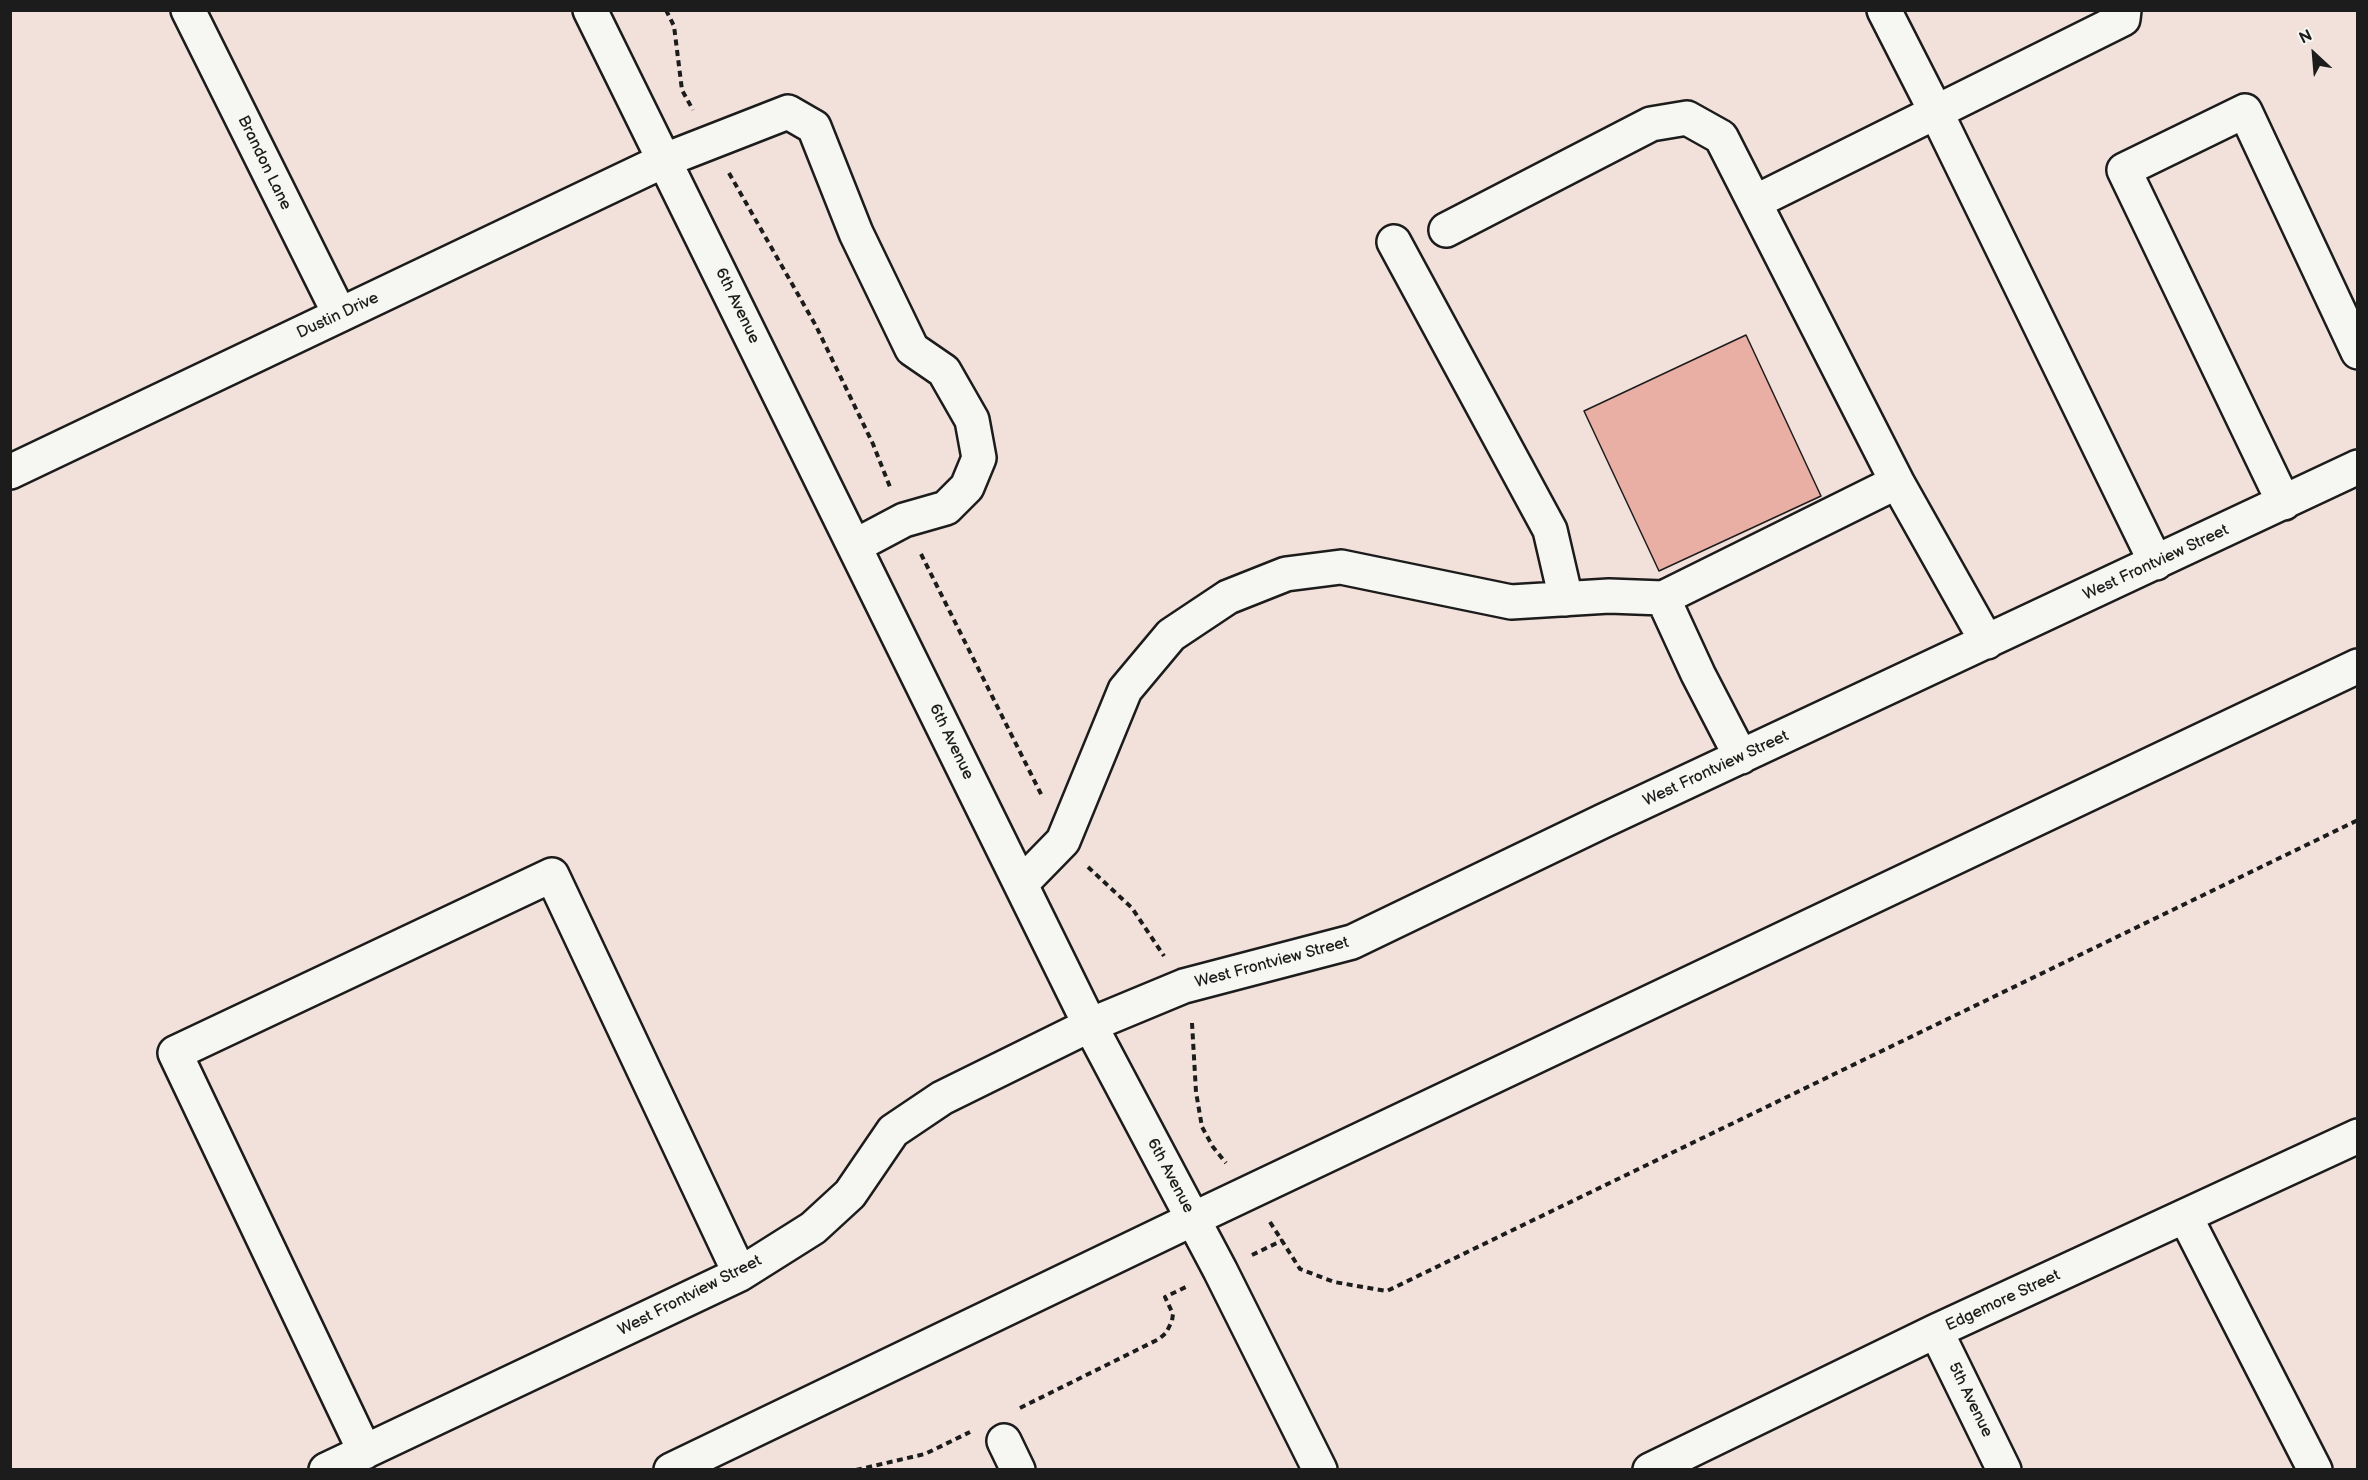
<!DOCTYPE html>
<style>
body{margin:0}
#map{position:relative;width:2368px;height:1480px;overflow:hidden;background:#f2e1db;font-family:"Balsamiq Sans",sans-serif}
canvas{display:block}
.frame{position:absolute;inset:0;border:12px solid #1c1c1c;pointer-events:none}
.north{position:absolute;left:2284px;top:24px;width:60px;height:60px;-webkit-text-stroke:4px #f6f6f2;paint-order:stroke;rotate:334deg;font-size:16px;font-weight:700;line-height:24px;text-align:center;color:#1c1c1c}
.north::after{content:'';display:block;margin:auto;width:21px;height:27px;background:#1c1c1c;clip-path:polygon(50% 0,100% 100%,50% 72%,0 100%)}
</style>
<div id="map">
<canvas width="2368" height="1480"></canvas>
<div class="frame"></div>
<div class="north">N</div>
</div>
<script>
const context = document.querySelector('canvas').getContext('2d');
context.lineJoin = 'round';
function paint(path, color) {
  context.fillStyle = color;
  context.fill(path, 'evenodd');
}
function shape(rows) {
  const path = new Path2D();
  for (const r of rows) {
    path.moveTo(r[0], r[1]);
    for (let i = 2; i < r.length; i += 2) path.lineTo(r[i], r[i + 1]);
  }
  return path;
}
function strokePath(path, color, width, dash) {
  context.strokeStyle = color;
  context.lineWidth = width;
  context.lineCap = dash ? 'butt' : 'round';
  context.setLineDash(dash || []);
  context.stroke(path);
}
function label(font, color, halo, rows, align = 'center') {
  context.font = font + ' "Balsamiq Sans",sans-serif';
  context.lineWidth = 6;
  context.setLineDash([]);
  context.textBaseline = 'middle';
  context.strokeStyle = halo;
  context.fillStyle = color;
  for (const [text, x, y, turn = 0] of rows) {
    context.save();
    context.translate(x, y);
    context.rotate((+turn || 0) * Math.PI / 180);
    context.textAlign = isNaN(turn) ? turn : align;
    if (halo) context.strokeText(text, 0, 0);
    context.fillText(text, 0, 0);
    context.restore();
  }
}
const building = shape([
 [1746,335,1821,496,1659,571,1584,411,1746,335]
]);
paint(building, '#e9afa5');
strokePath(building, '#1c1c1c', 1.5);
const minor = shape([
 [188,10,340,315],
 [590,10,1090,1025,1220,1270,1320,1470],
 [1884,10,1936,112,2123,19,2124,10],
 [1755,202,1936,112,2156,563],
 [1446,230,1651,124,1687,118,1721,137,1897,482],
 [1394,242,1550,530,1566,599],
 [10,472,665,160,788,112,814,127,856,233,912,349,944,371,972,420,979,458,967,487,946,508,904,520,855,546],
 [2284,503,2124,170,2245,111,2358,352],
 [1741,757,1698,674,1663,598,1897,482,1987,642],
 [1021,884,1063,841,1125,690,1171,635,1228,597,1286,574,1341,567,1511,602,1609,596,1663,598],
 [2185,1216,2315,1470],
 [1936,1331,2004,1470],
 [1004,1441,1018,1470],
 [365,1452,175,1053,552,875,740,1274],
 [326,1470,740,1274,813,1228,850,1194,893,1131,942,1098,1090,1025,1184,986,1352,942,1603,821,2358,467],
 [1650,1470,1936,1331,2358,1136]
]);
const highway = shape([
 [671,1470,1193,1219,2358,666]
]);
strokePath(minor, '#1c1c1c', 38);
strokePath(highway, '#1c1c1c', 38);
strokePath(shape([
 [666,10,674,26,682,90,693,110],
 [729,173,816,326,873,444,890,487],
 [921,554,1042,796],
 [1088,867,1132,908,1164,956],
 [1192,1023,1196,1092,1202,1127,1213,1147,1226,1163],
 [1270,1222,1300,1269,1334,1282,1387,1291,2358,820],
 [1252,1255,1283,1240],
 [1020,1408,1159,1339,1166,1333,1172,1321,1173,1314,1165,1297,1188,1286],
 [856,1470,925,1454,970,1432]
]), '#1c1c1c', 4, [6, 4.5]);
strokePath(minor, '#f6f6f2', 33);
strokePath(highway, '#f6f6f2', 33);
label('16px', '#1c1c1c', '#f6f6f2', [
 ["Brandon Lane",264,163,64],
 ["6th Avenue",737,306,64],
 ["Dustin Drive",338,316,-25],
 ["West Frontview Street",2156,563,-25],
 ["6th Avenue",951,742,64],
 ["West Frontview Street",1716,769,-25],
 ["West Frontview Street",1272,963,-15],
 ["6th Avenue",1170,1176,62],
 ["West Frontview Street",690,1296,-27],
 ["Edgemore Street",2003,1301,-25],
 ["5th Avenue",1970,1400,64]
]);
</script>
